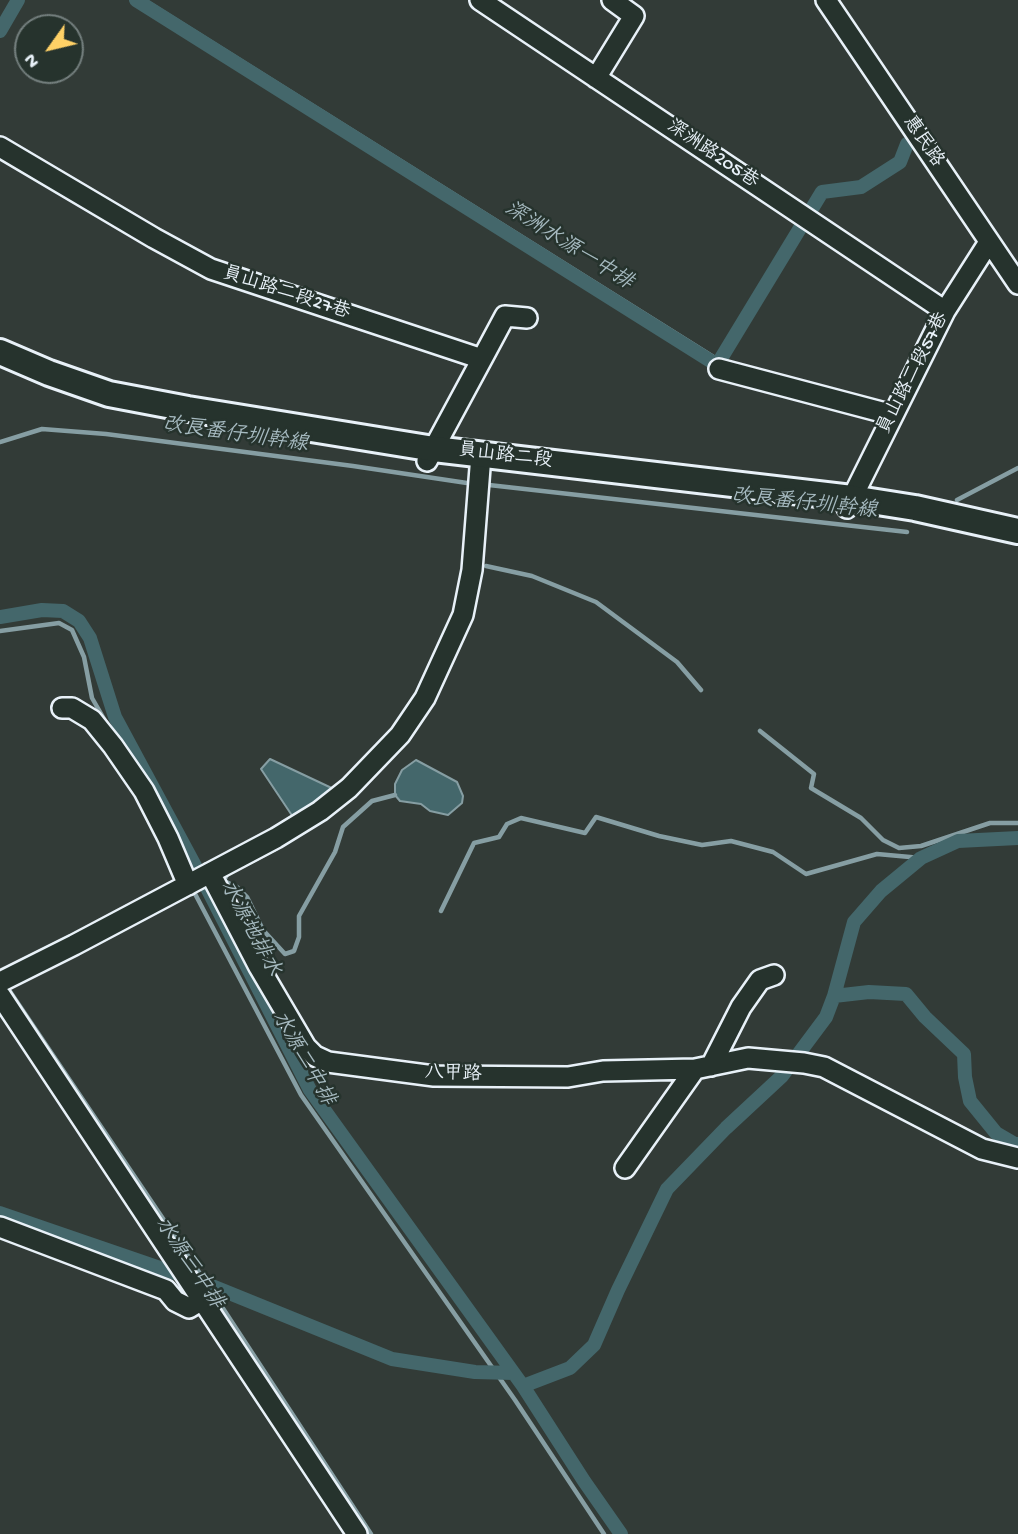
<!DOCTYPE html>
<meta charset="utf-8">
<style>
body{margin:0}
#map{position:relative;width:1018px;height:1534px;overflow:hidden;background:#323b37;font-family:"Gochi Hand",sans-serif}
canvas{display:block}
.north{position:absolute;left:14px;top:14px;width:70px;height:70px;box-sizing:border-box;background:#26332d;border:2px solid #747f7e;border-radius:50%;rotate:236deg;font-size:19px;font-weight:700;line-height:28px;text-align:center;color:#e8f1f8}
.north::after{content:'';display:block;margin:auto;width:24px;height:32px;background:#ffd166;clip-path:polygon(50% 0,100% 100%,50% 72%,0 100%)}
</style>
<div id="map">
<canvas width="1018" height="1534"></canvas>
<div class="north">N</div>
</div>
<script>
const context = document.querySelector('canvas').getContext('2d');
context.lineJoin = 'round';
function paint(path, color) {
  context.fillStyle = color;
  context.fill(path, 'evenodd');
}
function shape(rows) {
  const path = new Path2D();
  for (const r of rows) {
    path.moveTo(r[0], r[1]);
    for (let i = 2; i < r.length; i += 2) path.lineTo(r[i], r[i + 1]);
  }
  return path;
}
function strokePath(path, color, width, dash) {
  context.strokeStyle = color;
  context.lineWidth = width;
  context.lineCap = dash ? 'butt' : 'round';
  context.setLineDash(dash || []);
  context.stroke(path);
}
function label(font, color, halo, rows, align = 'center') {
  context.font = font + ' "Gochi Hand","LXGW WenKai TC",sans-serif';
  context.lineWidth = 5;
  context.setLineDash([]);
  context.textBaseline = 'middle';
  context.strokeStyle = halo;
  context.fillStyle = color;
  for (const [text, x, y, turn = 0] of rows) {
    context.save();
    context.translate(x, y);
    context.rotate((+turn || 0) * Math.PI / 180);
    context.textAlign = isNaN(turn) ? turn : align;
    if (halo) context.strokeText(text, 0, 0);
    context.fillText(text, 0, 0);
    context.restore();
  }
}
const water = shape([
 [270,759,338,791,293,817,261,769,270,759],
 [416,760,457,782,463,796,462,803,448,815,430,811,421,804,400,801,395,795,395,784,402,770,416,760]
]);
paint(water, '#44676b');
strokePath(water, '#869ea3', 2);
strokePath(shape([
 [144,0,715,358],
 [0,442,42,429,106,434,353,466,467,483],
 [489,485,907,532],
 [957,500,1018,468],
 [486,566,532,576,596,602,677,662,701,690],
 [0,631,59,623,72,630,84,657,92,698,107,724],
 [760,731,814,774,811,788,861,818,883,840,899,848,921,846,990,823,1018,823],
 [239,868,277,848],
 [231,872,227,874,224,881,237,887,247,897,263,930,285,954,294,951,299,937,299,916,335,852,343,827,372,801,395,795],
 [193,890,301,1095,515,1400,604,1534],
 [441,911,474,843,499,837,507,824,521,818,585,833,596,817,659,836,702,845,731,841,773,852,806,874,877,854,921,858],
 [5,984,207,1284,371,1534]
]), '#869ea3', 4.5);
strokePath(shape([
 [136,0,717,365,822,192,861,187,900,162,907,144],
 [0,31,18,0],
 [0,617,42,610,63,611,79,621,90,638,115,717,207,888,310,1090,523,1386,570,1368,594,1345,618,1290,667,1189,726,1128,782,1076,826,1017,834,996,854,922,881,891,921,858,958,841,1018,838],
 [834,996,869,992,906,994,925,1017,964,1054,965,1077,970,1101,996,1133,1015,1144,1018,1144],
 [0,1213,207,1284,392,1359,475,1372,513,1373],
 [523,1386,584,1481,621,1534]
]), '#44676b', 14);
const minor = shape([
 [480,0,945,311],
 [826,0,1018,284],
 [596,78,634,16,612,0],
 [0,147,154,238,211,269,482,359,427,461],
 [482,359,505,316,527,318],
 [719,369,893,415],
 [847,508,945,311,989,242],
 [62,708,72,708,92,720,113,746,144,791,168,838,188,885],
 [210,873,259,967,306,1047,315,1056,328,1062,434,1076,568,1077,603,1071,695,1069,748,1058,804,1063,824,1067,982,1149,1018,1158],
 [0,982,74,945,276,838,320,811,349,788,400,735,425,698,463,615,472,570,481,455],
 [0,995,357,1534],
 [711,1066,741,1007,760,980,774,975],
 [625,1168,695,1069],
 [0,1227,166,1290,175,1301,189,1308,202,1300]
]);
const major = shape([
 [0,352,49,373,109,394,188,409,434,449,852,498,915,508,1018,531]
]);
strokePath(minor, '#e8f1f8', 24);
strokePath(major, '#e8f1f8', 30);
strokePath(minor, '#26332d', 19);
strokePath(major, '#26332d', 24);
label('19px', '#e8f1f8', '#26332d', [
 ["惠民路",922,142,56],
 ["深洲路205巷",712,155,34],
 ["員山路二段27巷",286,294,18],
 ["員山路二段57巷",914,374,-63],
 ["員山路二段",505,457,7],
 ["八甲路",453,1075,2]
]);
label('italic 21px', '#a6bac0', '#26332d', [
 ["深洲水源一中排",568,247,32],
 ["改良番仔圳幹線",235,436,8],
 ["改良番仔圳幹線",804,505,6],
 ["水源地排水",249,929,62],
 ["水源二中排",302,1059,60],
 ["水源三中排",188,1264,56]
]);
</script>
